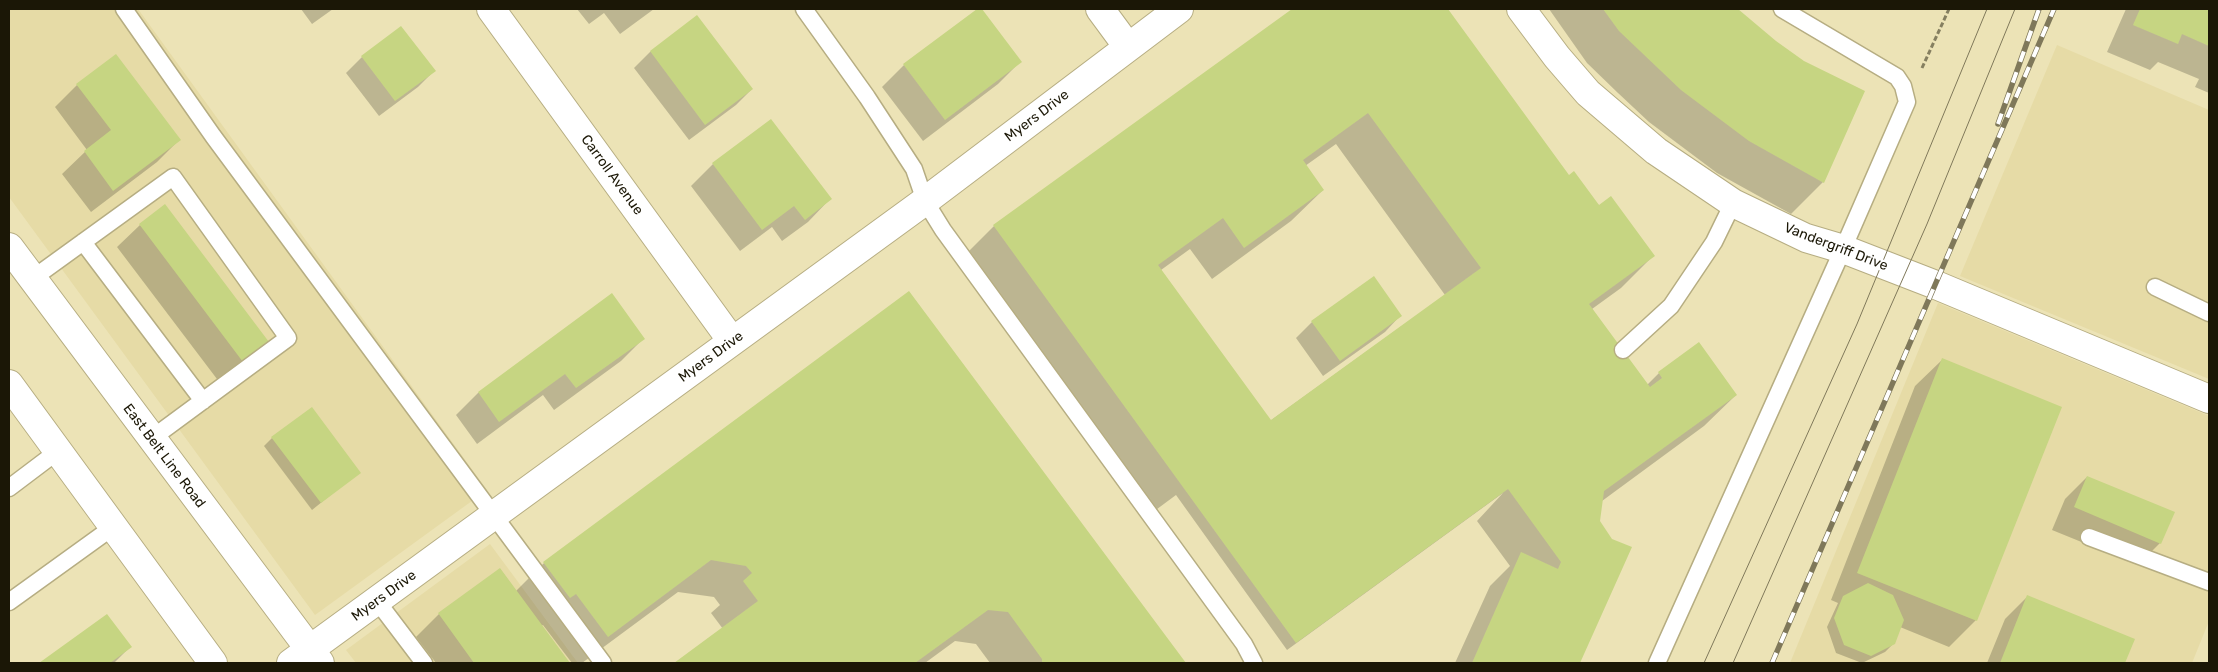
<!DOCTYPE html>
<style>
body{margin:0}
#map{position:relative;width:2218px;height:672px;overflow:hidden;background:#ece3b6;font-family:Rubik,sans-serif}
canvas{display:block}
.frame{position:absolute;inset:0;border:10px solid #1b1706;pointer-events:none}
</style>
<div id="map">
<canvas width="2218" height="672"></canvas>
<div class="frame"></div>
</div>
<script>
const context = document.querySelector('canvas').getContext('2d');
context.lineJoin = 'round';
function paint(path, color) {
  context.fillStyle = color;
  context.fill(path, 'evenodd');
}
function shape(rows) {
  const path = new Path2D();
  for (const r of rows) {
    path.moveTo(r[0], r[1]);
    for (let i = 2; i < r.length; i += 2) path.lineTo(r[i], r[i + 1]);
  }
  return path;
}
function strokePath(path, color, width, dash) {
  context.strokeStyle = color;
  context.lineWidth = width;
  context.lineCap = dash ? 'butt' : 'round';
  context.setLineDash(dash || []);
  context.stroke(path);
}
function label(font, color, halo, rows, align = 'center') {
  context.font = font + ' Rubik,sans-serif';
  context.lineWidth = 4.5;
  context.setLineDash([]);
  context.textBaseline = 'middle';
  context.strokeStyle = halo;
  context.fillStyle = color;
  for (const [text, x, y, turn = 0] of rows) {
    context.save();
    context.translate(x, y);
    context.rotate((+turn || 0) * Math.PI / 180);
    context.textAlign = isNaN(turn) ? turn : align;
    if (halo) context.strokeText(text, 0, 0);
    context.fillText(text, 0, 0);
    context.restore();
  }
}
paint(shape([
 [9,9,138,9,487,490,315,615,9,197],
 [2057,45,2209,110,2209,379,1960,276],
 [1938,303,2209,416,2209,621,2192,663,1790,663],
 [490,544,578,663,356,663,346,650]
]), '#e6dba6');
paint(shape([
 [301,9,333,9,312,24],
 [577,9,654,9,620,34,604,13,589,24],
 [979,9,1020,62,998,84,923,141,882,87,904,65],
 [1295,9,1447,9,1569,177,1653,256,1621,288,1592,309,1647,385,1659,373,1699,344,1736,395,1704,426,1602,501,1598,521,1612,540,1630,548,1579,663,1455,663,1490,586,1510,566,1477,521,1503,493,1287,650,1176,495,1149,515,962,258,994,226],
 [1336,144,1445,295,1270,421,1161,270,1190,249,1212,279,1291,221,1323,190,1305,166],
 [1549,9,1737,9,1775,42,1823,182,1791,214,1717,173,1649,122,1618,93,1587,63],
 [2126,9,2209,9,2209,93,2195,87,2199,79,2158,62,2150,70,2107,52],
 [697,17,752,89,736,105,689,140,634,68,650,52],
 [362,57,434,71,418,87,379,116,346,73],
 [77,85,179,140,157,162,91,212,62,174,87,150,55,107],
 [713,164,830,199,808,222,782,241,772,227,740,251,691,186],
 [140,225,268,342,220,383,117,247],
 [909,292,1184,663,990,663,976,644,955,641,925,663,676,663,723,629,711,613,720,605,714,597,678,592,582,663,572,663,543,625,541,626,568,663,436,663,416,637,439,614,500,569,516,591,544,563],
 [612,295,643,339,621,361,554,410,543,395,477,444,456,415,478,393],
 [1400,316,1385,332,1323,376,1296,338,1312,322],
 [1942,360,1976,620,1949,647,1900,627,1894,643,1885,652,1862,663,1836,653,1827,627,1838,603,1831,600,1915,386],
 [272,438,359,472,312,510,264,446],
 [2087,477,2160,543,2138,565,2052,530,2065,499],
 [2027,597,2133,640,2124,663,1987,663,2005,619],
 [107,616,130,647,114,663,41,663]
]), '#0003');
paint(shape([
 [977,9,982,9,1022,62,945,120,903,64],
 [1292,9,1448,9,1569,175,1574,171,1599,205,1611,196,1655,256,1589,304,1650,387,1662,378,1658,372,1699,342,1737,395,1604,491,1600,521,1612,539,1632,547,1580,663,1472,663,1521,552,1558,569,1561,562,1508,489,1296,643,993,225],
 [1368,113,1481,268,1271,420,1158,265,1223,218,1244,248,1324,190,1303,160],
 [1603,9,1738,9,1776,41,1804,61,1865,91,1824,183,1749,141,1681,90,1619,31],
 [2140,9,2209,9,2209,46,2182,34,2178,44,2133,25],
 [697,15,753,89,705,125,650,51],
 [401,26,436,71,395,101,361,56],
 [116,54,181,140,113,191,84,151,111,130,76,84],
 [771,119,832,199,805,220,794,206,762,230,712,163],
 [165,204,269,342,243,362,139,224],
 [1374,276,1402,316,1340,361,1311,321],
 [909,291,1186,663,1042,663,1042,659,1008,612,988,610,915,663,674,663,758,601,743,581,752,573,746,566,711,560,608,637,576,594,570,598,543,562],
 [612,293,645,339,576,388,565,374,499,422,478,392],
 [1942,358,2062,407,1977,621,1857,573],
 [312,407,361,473,321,503,271,437],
 [2087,476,2175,512,2161,544,2074,507],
 [500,568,570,663,474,663,438,613],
 [1868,583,1893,595,1904,620,1895,644,1871,656,1844,645,1834,618,1843,596],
 [2027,595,2135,639,2125,663,2000,663],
 [107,614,132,647,110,663,39,663]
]), '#c6d582');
const service = shape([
 [124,9,213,136,603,663],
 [804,9,867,97,914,169,925,201,943,230,1244,644,1254,663],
 [83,242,203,401],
 [32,279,173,177,288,338,151,439],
 [2155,287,2209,313],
 [1623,350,1671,306,1714,242,1733,203],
 [9,488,58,451],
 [2089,537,2209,582],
 [377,601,424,663],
 [9,602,113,527],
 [1657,663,1843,249,1907,102,1903,86,1897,77,1782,9]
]);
const minor = shape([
 [491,9,732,341],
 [1100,9,1128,47],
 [1521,9,1557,57,1588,93,1656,151,1733,203,1806,238,1843,249,1936,285,2209,399],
 [291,663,925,201,1179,9]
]);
const primary = shape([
 [9,247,320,663],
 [9,384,213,663]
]);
strokePath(service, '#b6ad82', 19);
strokePath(minor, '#b6ad82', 30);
strokePath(primary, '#b6ad82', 30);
strokePath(shape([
 [1922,68,1949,9]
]), '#857f60', 3, [5, 2.5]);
strokePath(service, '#fff', 16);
strokePath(minor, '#fff', 28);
strokePath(primary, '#fff', 28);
strokePath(shape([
 [1704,663,1857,324,1987,9],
 [1733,663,1927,224,2015,9]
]), '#7f785a', 1);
const rail = shape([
 [1998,124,2039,9],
 [1772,663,2054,9]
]);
strokePath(rail, '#7f785a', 5.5);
strokePath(rail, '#fff', 4, [11]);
label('14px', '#1b1706', '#fff', [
 ["Myers Drive",1037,116,-37],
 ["Carroll Avenue",612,175,54],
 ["Vandergriff Drive",1836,247,21],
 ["Myers Drive",711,357,-36],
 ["East Belt Line Road",164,456,53],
 ["Myers Drive",384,596,-36]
]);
</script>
